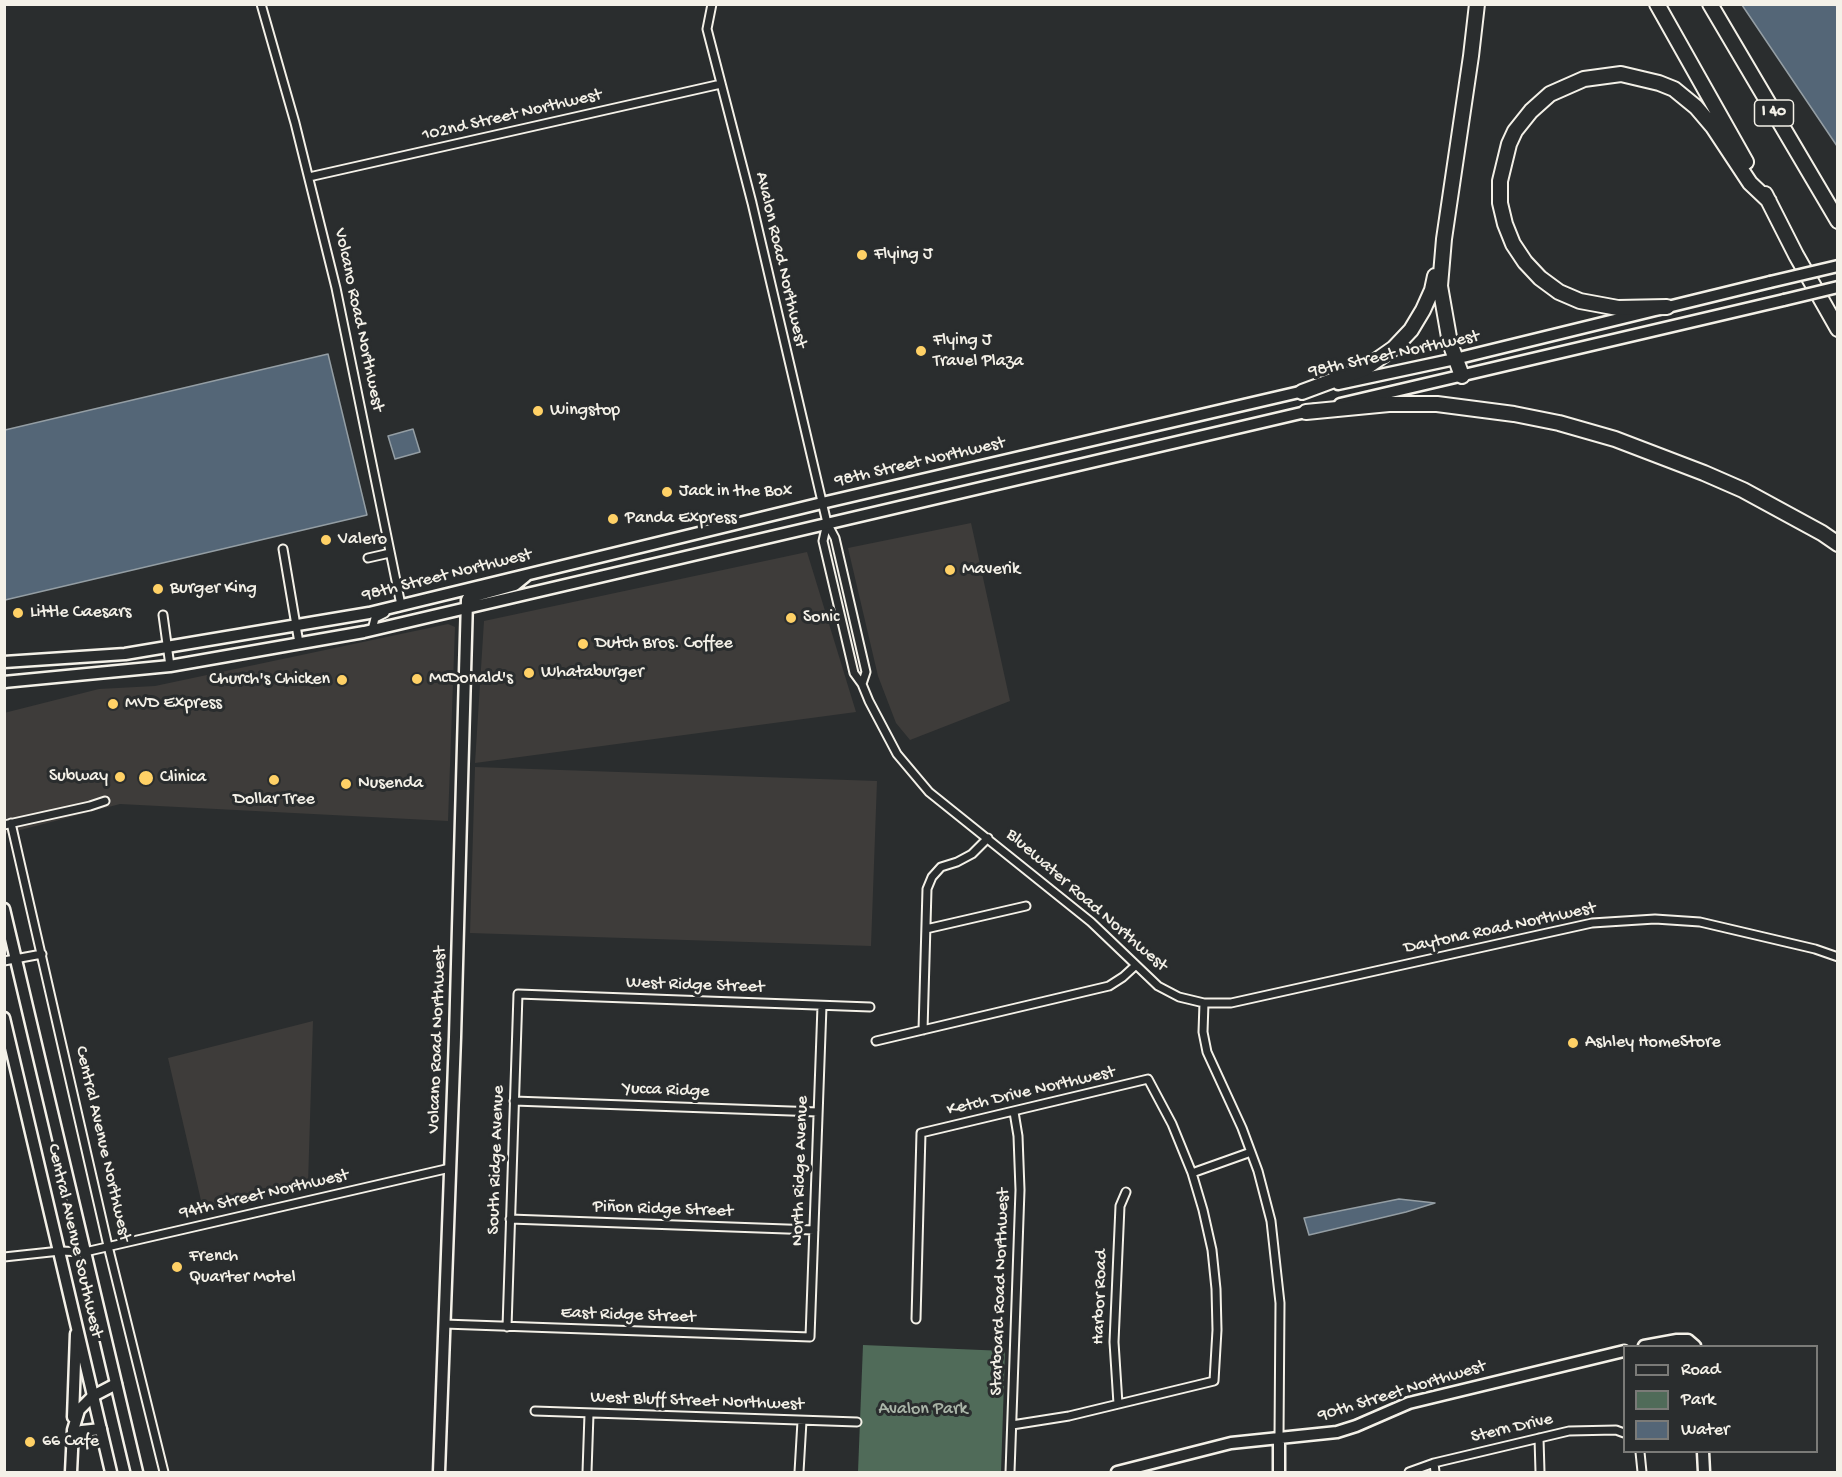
<!DOCTYPE html>
<meta charset="utf-8">
<style>
body{margin:0}
#map{position:relative;width:1842px;height:1477px;overflow:hidden;background:#2a2d2e;font-family:"Gochi Hand",sans-serif}
canvas{display:block}
.frame{position:absolute;inset:0;border:6px solid #f4f1e8;pointer-events:none}
.legend{position:absolute;left:1623px;top:1345px;width:195px;height:108px;box-sizing:border-box;background:#2a2d2e;border:2px solid #7b7b78;margin:0;padding:8px 10px;list-style:none;font-size:18px;color:#f4f1e8}
.legend li{display:flex;align-items:center;gap:12px;height:30px}
.legend b{width:30px;border:2px solid #7b7b78}
</style>
<div id="map">
<canvas width="1842" height="1477"></canvas>
<div class="frame"></div>
<ul class="legend">
<li><b style="height:8px;background:#2a2d2e"></b>Road</li>
<li><b style="height:16px;background:#506b59"></b>Park</li>
<li><b style="height:16px;background:#546677"></b>Water</li>
</ul>
</div>
<script>
const context = document.querySelector('canvas').getContext('2d');
context.lineJoin = 'round';
function paint(path, color) {
  context.fillStyle = color;
  context.fill(path, 'evenodd');
}
function shape(rows) {
  const path = new Path2D();
  for (const r of rows) {
    path.moveTo(r[0], r[1]);
    for (let i = 2; i < r.length; i += 2) path.lineTo(r[i], r[i + 1]);
  }
  return path;
}
function strokePath(path, color, width, dash) {
  context.strokeStyle = color;
  context.lineWidth = width;
  context.lineCap = dash ? 'butt' : 'round';
  context.setLineDash(dash || []);
  context.stroke(path);
}
function label(font, color, halo, rows, align = 'center') {
  context.font = font + ' "Gochi Hand",sans-serif';
  context.lineWidth = 6;
  context.setLineDash([]);
  context.textBaseline = 'middle';
  context.strokeStyle = halo;
  context.fillStyle = color;
  for (const [text, x, y, turn = 0] of rows) {
    context.save();
    context.translate(x, y);
    context.rotate((+turn || 0) * Math.PI / 180);
    context.textAlign = isNaN(turn) ? turn : align;
    if (halo) context.strokeText(text, 0, 0);
    context.fillText(text, 0, 0);
    context.restore();
  }
}
paint(shape([
 [971,523,1010,701,910,740,896,723,878,676,848,548],
 [807,552,856,712,475,763,484,621],
 [448,624,455,627,448,821,120,804,5,834,4,713,99,689,155,686],
 [475,767,877,781,871,946,470,933],
 [313,1021,308,1184,203,1209,168,1058]
]), '#3e3c3a');
paint(shape([
 [863,1345,1005,1351,1001,1472,858,1472]
]), '#506b59');
const water = shape([
 [1835,5,1838,7,1837,146,1742,5,1835,5],
 [328,354,367,515,5,600,5,430,328,354],
 [413,429,420,452,395,459,388,436,413,429],
 [1399,1199,1435,1203,1406,1212,1309,1235,1304,1218,1399,1199]
]);
paint(water, '#546677');
strokePath(water, '#949ea4', 1.5);
const street = shape([
 [261,4,295,123,336,288,401,605,398,607],
 [712,4,707,29,752,203,827,523,835,538,866,672,862,684,854,673,823,541,827,523],
 [309,177,721,84],
 [283,549,299,643],
 [368,558,390,553],
 [163,615,170,666],
 [372,630,375,618,385,613],
 [862,684,869,701,897,754,929,792,1091,922,1158,986,1179,997,1204,1003,1203,1032,1207,1052,1242,1128,1258,1171,1271,1221,1280,1303,1279,1437],
 [11,823,108,1246,164,1472],
 [4,825,90,806,105,801],
 [926,929,1026,906],
 [4,961,42,954],
 [1204,1003,1231,1003,1592,923,1655,919,1700,922,1815,949,1838,957],
 [923,1030,927,889,932,877,941,867,957,862,972,854,988,838],
 [876,1041,1109,986,1123,977,1135,966],
 [514,1101,818,1112],
 [1192,1173,1251,1152],
 [510,1219,814,1230],
 [4,1257,60,1251,85,1252,450,1168],
 [916,1319,921,1133,1148,1079,1172,1124,1192,1173,1203,1210,1212,1250,1216,1289,1217,1330,1214,1381,1069,1416,1012,1425],
 [444,1324,810,1337,822,1006],
 [507,1327,518,994,870,1007],
 [1118,1404,1114,1342,1120,1206,1126,1192],
 [535,1411,857,1422],
 [1539,1438,1540,1472],
 [1640,1452,1642,1472],
 [1434,1463,1435,1472],
 [587,1472,589,1414],
 [799,1472,802,1421],
 [1010,1472,1020,1190,1018,1136,1014,1112],
 [1409,1472,1434,1463,1569,1431,1616,1430,1624,1433]
]);
const secondary = shape([
 [1338,384,1455,359,1770,282],
 [1340,404,1784,300],
 [4,662,125,654,369,613,822,503,1308,390],
 [4,682,170,666,364,632,1314,410],
 [1644,1346,1677,1340,1688,1340,1695,1346],
 [73,1417,76,1334],
 [1279,1437,1279,1472],
 [72,1439,82,1431,101,1429],
 [1703,1452,1704,1472],
 [71,1472,73,1430,79,1410,93,1396,116,1384],
 [439,1472,455,1037,467,600,468,598,515,585,526,576],
 [1117,1472,1231,1443,1337,1432,1356,1426,1409,1403,1624,1351]
]);
const primary = shape([
 [4,682,5,682],
 [4,909,137,1472],
 [4,1018,111,1472]
]);
const highway = shape([
 [1657,4,1746,162],
 [1710,4,1838,221],
 [1765,194,1796,255,1838,329],
 [1667,307,1618,308,1580,301,1559,292,1540,278,1525,262,1513,244,1505,224,1500,203,1500,181,1509,144,1515,131,1531,111,1550,94,1584,79,1621,74,1659,83,1674,89,1696,107,1713,127,1750,183,1769,201],
 [1462,376,1450,343,1440,286,1444,239,1471,56,1477,4],
 [1302,392,1364,369,1394,348,1411,330,1423,310,1432,290,1435,276],
 [1306,412,1389,404,1437,404,1514,414,1559,423,1615,439,1704,473,1743,490,1822,533,1838,544]
]);
strokePath(street, '#f4f1e8', 11);
strokePath(secondary, '#f4f1e8', 15);
strokePath(primary, '#f4f1e8', 15);
strokePath(highway, '#f4f1e8', 18);
strokePath(street, '#2a2d2e', 7);
strokePath(secondary, '#2a2d2e', 10);
strokePath(primary, '#2a2d2e', 10);
strokePath(highway, '#2a2d2e', 14);
const secondaryBridge = shape([
 [1770,282,1838,266],
 [1784,300,1838,287]
]);
strokePath(secondaryBridge, '#f4f1e8', 15, []);
strokePath(secondaryBridge, '#2a2d2e', 10);
for (const [x, y, r, color] of [
 [862,255,6,"#ffd166"],
 [921,351,6,"#ffd166"],
 [538,411,6,"#ffd166"],
 [667,492,6,"#ffd166"],
 [613,519,6,"#ffd166"],
 [326,540,6,"#ffd166"],
 [950,570,6,"#ffd166"],
 [158,589,6,"#ffd166"],
 [18,613,6,"#ffd166"],
 [791,618,6,"#ffd166"],
 [583,644,6,"#ffd166"],
 [529,673,6,"#ffd166"],
 [417,679,6,"#ffd166"],
 [342,680,6,"#ffd166"],
 [113,704,6,"#ffd166"],
 [120,777,6,"#ffd166"],
 [146,778,8,"#ffd166"],
 [274,780,6,"#ffd166"],
 [346,784,6,"#ffd166"],
 [1573,1043,6,"#ffd166"],
 [177,1267,6,"#ffd166"],
 [30,1442,6,"#ffd166"]
]) {
  const dot = new Path2D();
  dot.arc(x, y, r, 0, 2 * Math.PI);
  context.fillStyle = color;
  context.fill(dot);
  strokePath(dot, '#2a2d2e', 2);
}
for (const [x, y, w] of [
 [1774,113,39]
]) {
  const box = new Path2D();
  box.roundRect(x - w / 2, y - 13, w, 26, 4.5);
  context.fillStyle = '#2a2d2e';
  context.fill(box);
  strokePath(box, '#f4f1e8', 1.5);
}
label('bold 16px', '#f4f1e8', null, [
 ["I 40",1774,113]
]);
label('18px', '#f4f1e8', '#2a2d2e', [
 ["102nd Street Northwest",512,116,-13],
 ["Avalon Road Northwest",780,260,77],
 ["Volcano Road Northwest",358,320,78],
 ["98th Street Northwest",1394,355,-12],
 ["98th Street Northwest",920,463,-13],
 ["98th Street Northwest",447,576,-14],
 ["Bluewater Road Northwest",1086,901,41],
 ["Daytona Road Northwest",1500,929,-12],
 ["West Ridge Street",695,986,2],
 ["Volcano Road Northwest",438,1040,-88],
 ["Yucca Ridge",666,1091,2],
 ["Ketch Drive Northwest",1031,1092,-13],
 ["Central Avenue Northwest",102,1144,77],
 ["South Ridge Avenue",497,1160,-88],
 ["North Ridge Avenue",801,1171,-88],
 ["94th Street Northwest",264,1195,-13],
 ["Piñon Ridge Street",663,1210,2],
 ["Central Avenue Southwest",74,1241,77],
 ["Starboard Road Northwest",1001,1292,-88],
 ["Harbor Road",1101,1297,-88],
 ["East Ridge Street",628,1316,2],
 ["90th Street Northwest",1402,1392,-17],
 ["West Bluff Street Northwest",697,1402,2],
 ["Stern Drive",1512,1429,-13]
]);
label('18px', '#f4f1e8', '#2a2d2e', [
 ["Flying J",874,255],
 ["Flying J",933,341],
 ["Travel Plaza",933,362],
 ["Wingstop",550,411],
 ["Jack in the Box",679,492],
 ["Panda Express",625,519],
 ["Valero",338,540],
 ["Maverik",962,570],
 ["Burger King",170,589],
 ["Little Caesars",30,613],
 ["Sonic",803,618],
 ["Dutch Bros. Coffee",595,644],
 ["Whataburger",541,673],
 ["McDonald's",429,679],
 ["Church's Chicken",330,680,"right"],
 ["MVD Express",125,704],
 ["Subway",108,777,"right"],
 ["Clinica",160,778],
 ["Nusenda",358,784],
 ["Dollar Tree",274,800,"center"],
 ["Ashley HomeStore",1585,1043],
 ["French",189,1257],
 ["Quarter Motel",189,1278],
 ["66 Cafe",42,1442]
], 'left');
label('18px', '#aab5a8', '#2a2d2e', [
 ["Avalon Park",923,1410]
]);
</script>
